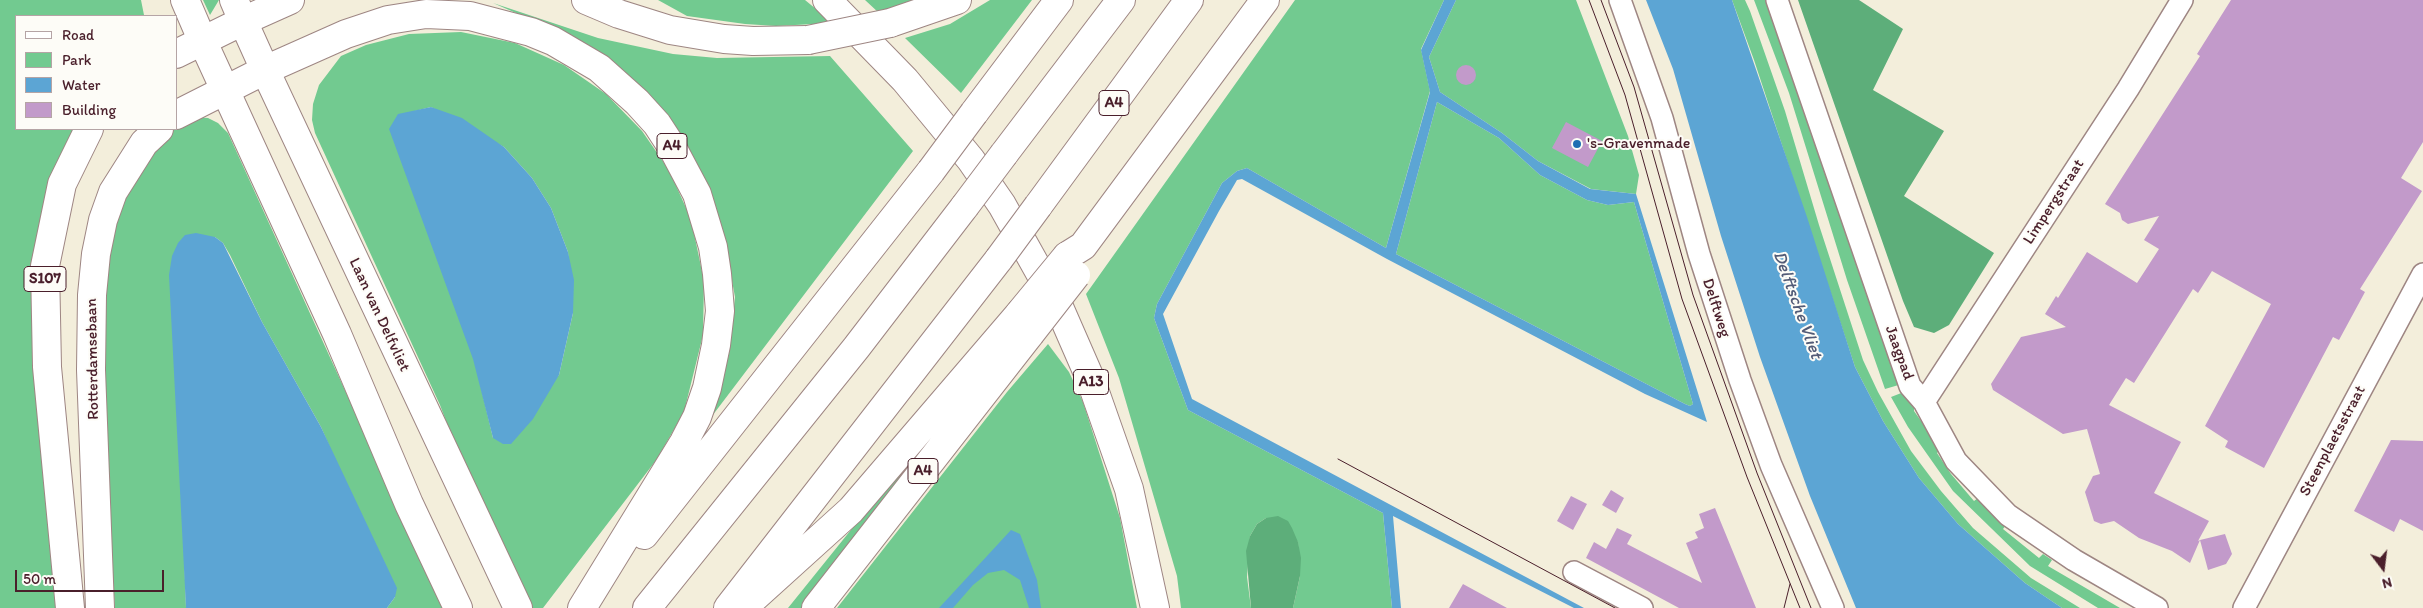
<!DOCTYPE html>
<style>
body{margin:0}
#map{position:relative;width:2423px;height:608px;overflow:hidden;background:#f3eedb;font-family:Itim,sans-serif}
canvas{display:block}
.legend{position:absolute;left:15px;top:15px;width:162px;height:115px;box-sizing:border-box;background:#fdfcf7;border:1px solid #b5a4a5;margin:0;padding:6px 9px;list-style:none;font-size:15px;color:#4a1f2b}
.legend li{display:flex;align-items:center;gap:10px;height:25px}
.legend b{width:25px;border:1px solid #b5a4a5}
.north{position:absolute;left:2358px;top:543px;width:50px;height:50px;-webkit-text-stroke:4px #fdfcf7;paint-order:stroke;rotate:165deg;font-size:14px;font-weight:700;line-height:20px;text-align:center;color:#4a1f2b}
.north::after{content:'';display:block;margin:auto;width:18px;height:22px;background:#4a1f2b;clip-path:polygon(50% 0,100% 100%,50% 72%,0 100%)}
.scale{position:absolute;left:15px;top:570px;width:149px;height:22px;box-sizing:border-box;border:2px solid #4a1f2b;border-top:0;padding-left:6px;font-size:15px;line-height:18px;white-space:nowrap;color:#4a1f2b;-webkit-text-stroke:4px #fdfcf7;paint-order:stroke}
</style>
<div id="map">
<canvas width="2423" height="608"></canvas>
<ul class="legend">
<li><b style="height:6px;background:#fff"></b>Road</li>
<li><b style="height:14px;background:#72ca90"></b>Park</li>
<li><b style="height:14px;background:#5ca5d4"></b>Water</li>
<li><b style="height:14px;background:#c29aca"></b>Building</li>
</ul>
<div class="north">N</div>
<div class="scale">50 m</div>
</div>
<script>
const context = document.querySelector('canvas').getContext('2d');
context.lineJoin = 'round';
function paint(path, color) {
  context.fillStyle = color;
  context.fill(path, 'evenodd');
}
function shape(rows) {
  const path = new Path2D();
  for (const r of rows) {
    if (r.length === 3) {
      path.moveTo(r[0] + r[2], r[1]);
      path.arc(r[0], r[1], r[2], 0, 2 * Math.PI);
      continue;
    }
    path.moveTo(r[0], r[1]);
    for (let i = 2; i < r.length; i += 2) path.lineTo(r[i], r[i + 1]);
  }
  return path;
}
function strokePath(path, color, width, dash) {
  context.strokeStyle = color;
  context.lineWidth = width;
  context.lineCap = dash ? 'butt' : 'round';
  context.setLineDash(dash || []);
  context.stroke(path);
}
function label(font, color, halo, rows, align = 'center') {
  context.font = font + ' Itim,sans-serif';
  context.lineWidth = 4;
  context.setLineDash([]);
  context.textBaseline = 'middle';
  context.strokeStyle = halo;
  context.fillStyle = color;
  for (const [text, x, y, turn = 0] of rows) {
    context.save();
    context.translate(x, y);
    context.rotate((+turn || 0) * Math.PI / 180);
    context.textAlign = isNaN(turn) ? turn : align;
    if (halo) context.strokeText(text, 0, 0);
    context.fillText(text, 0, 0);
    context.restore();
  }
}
paint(shape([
 [0,0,141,0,144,15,16,16,16,129,75,129,57,164,60,608,0,608],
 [203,0,219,0,210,15],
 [658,0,805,0,833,23,776,26,745,24,687,16],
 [865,0,919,0,879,13],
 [990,0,1032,0,961,93,905,38,950,24],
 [1295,0,1444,0,1421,49,1430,91,1386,248,1247,168,1237,171,1222,183,1157,304,1154,318,1188,410,1383,513,1392,608,1293,608,1300,576,1298,542,1266,518,1257,524,1250,536,1247,577,1251,608,1181,608,1177,576,1119,378,1086,294],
 [1456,0,1576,0,1628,136,1639,175,1636,194,1591,189,1538,161,1502,133,1440,92,1429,57],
 [1732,0,1745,0,1750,11,1785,111,1819,225,1863,360,1878,392,1911,451,1941,491,1973,528,2031,578,2080,608,2062,608,2025,583,1958,524,1919,478,1883,421,1855,367,1754,60],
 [1754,0,1766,0,1820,143,1902,384,1885,389,1847,280,1789,93],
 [493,3,598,38,673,54,717,58,830,56,913,151,706,424,717,401,729,354,735,297,724,238,707,184,677,129,642,89,555,30],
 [461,32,515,43,564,65,606,94,642,131,669,170,691,219,704,281,703,335,684,412,657,459,543,608,529,608,470,485,440,405,315,133,312,120,313,104,319,85,341,56,366,45,409,34],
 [431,107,504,147,532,178,551,208,568,252,573,313,559,375,493,438,415,111],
 [1437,102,1499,138,1540,175,1587,200,1608,205,1634,202,1693,404,1690,406,1685,404,1396,254],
 [194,117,208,118,218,123,228,133,444,608,387,608,395,597,321,427,262,322,230,255,223,243,215,237,182,497,186,608,115,608,95,316,115,204,172,129,176,129,176,126],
 [1048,344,1069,372,1083,402,1120,518,1137,608,837,608,1007,392],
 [975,376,979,376,805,608,788,608],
 [1909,390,1914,399,1914,411,1941,449,1937,453,1951,474,1974,501,1978,498,2006,525,2003,529,2039,558,2043,554,2052,560,2048,566,2120,608,2098,608,2030,566,1953,491,1908,427,1891,397]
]), '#72ca90');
paint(shape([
 [1798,0,1859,0,1903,29,1873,90,1944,131,1904,196,1994,253,1949,325,1934,333,1914,327,1903,301],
 [1278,516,1288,521,1292,528,1298,542,1301,558,1300,576,1293,608,1251,608,1246,551,1250,536,1257,524,1266,518]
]), '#5dae7a');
paint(shape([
 [1444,0,1456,0,1429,57,1440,92,1502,133,1538,161,1590,189,1636,194,1707,422,1645,394,1387,259,1242,179,1237,180,1219,211,1163,314,1192,399,1584,608,1574,608,1393,516,1401,608,1392,608,1383,513,1188,410,1154,318,1157,304,1222,183,1237,171,1247,168,1386,248,1430,92,1421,50],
 [1437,102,1499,138,1540,175,1587,200,1608,205,1634,202,1693,404,1690,406,1685,404,1396,254],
 [1646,0,1732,0,1807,217,1855,367,1883,421,1919,478,1958,524,2025,583,2062,608,1856,608,1810,496,1760,357,1721,236,1673,69],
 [431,107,462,118,504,147,532,178,551,208,568,252,574,280,573,313,559,375,533,419,511,444,503,444,493,438,473,359,389,129,398,114],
 [196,233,215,237,223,243,262,322,321,427,397,588,395,597,387,608,186,608,169,275,172,256,178,243,185,235],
 [1011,530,1020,534,1037,580,1041,608,1029,608,1020,580,1004,570,988,573,973,585,953,608,939,608]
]), '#5ca5d4');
paint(shape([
 [2231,0,2423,0,2423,142,2401,178,2422,191,2360,289,2365,292,2339,340,2333,337,2264,468,2225,447,2228,441,2205,426,2271,304,2212,271,2198,293,2193,289,2134,383,2126,378,2109,405,2181,442,2154,493,2209,521,2198,541,2200,540,2190,563,2172,551,2139,538,2114,521,2101,524,2094,521,2085,492,2093,476,2100,474,2087,429,2063,434,1993,390,1991,384,2021,337,2066,327,2045,314,2056,296,2058,298,2087,252,2137,283,2159,249,2144,240,2159,216,2128,224,2122,220,2120,213,2105,204,2200,56,2197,54],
 [1466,75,10],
 [1566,122,1602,141,1588,167,1552,148],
 [2391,440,2423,441,2423,531,2400,519,2394,532,2354,511],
 [1611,490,1624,498,1616,513,1602,505],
 [1571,496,1587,504,1573,530,1557,521],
 [1715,508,1756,608,1679,608,1586,558,1594,542,1606,549,1617,528,1632,535,1627,544,1702,583,1686,543,1698,538,1695,532,1704,528,1699,514],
 [2225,534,2232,554,2226,564,2208,570,2200,540],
 [1463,584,1507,608,1449,608]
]), '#c29aca');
const minor = shape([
 [1620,0,1662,118,1699,254,1740,380,1771,465,1833,608],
 [1777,0,1910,386,1924,402,1956,461,2008,515,2074,560,2157,608],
 [1924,402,2128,89,2182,0],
 [1574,572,1642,608],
 [2244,608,2423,274]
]);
const secondary = shape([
 [265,70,518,608]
]);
const primary = shape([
 [176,54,243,21,265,70,176,115],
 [70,608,47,367,45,266,62,184,89,129],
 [100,608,91,370,92,295,96,254,103,220,113,192,144,143,159,129]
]);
const trunk = shape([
 [203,42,337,334,409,504,458,608]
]);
const motorway = shape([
 [185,0,203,42],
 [234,0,243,21,290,0],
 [586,0,619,14,670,30,724,39,753,41,808,40],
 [827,0,905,80,971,160,1002,205,1059,307,1090,378,1129,489,1155,608],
 [890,23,957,0],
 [265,70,346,34,388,20,426,14,470,16,531,32,553,41,599,68,637,102,657,124,672,147,697,194,713,247,717,274,720,311,716,345,707,388,697,417,684,442,582,608],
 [974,113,1059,0],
 [1004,154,1121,0],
 [1038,206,1189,0],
 [1067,256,1083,246,1265,0],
 [644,535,931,171],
 [746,605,851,510,1020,313],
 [647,608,856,348,965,206],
 [728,608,999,259],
 [816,608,1030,334]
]);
strokePath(minor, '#9e8683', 24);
strokePath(secondary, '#9e8683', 30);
strokePath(primary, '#9e8683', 30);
strokePath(trunk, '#9e8683', 30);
strokePath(motorway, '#9e8683', 30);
strokePath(minor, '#fff', 21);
strokePath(secondary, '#fff', 28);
strokePath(primary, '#fff', 28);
strokePath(trunk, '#fff', 28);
strokePath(motorway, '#fff', 28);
strokePath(shape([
 [1589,0,1625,95,1682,299,1747,477,1800,608],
 [1601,0,1634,87,1693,295,1757,473,1811,608],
 [1338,459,1615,608],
 [1784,608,1790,584]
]), '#4a1f2b', 1);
const motorwayBridge = shape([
 [808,40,890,23],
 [931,171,974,113],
 [965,206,1004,154],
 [999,259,1038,206],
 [1020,313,1067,256],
 [1030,334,1076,275]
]);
strokePath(motorwayBridge, '#9e8683', 30, []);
strokePath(motorwayBridge, '#fff', 28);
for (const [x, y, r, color] of [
 [1577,144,5,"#1f6fb2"]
]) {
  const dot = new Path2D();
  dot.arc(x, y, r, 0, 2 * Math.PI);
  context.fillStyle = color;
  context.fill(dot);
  strokePath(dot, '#fdfcf7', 2);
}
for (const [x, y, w] of [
 [1114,103,30],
 [672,146,30],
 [45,279,42],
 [1091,382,35],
 [923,471,30]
]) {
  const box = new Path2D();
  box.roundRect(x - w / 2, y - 12.5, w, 25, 4);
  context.fillStyle = '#fdfcf7';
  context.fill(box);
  strokePath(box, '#4a1f2b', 1);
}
label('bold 15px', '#4a1f2b', null, [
 ["A4",1114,103],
 ["A4",672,146],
 ["S107",45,279],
 ["A13",1091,382],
 ["A4",923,471]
]);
label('16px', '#4a1f2b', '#fdfcf7', [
 ["'s-Gravenmade",1587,144]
], 'left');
label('16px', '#4a1f2b', '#fdfcf7', [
 ["Limpergstraat",2054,202,-57],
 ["Delftweg",1716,308,72],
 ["Laan van Delfvliet",379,315,65],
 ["Jaagpad",1899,353,70],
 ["Rotterdamsebaan",93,359,-91],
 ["Steenplaetsstraat",2333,441,-62]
]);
label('italic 18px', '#525b77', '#fdfcf7', [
 ["Delftsche Vliet",1797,305,70]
]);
</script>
